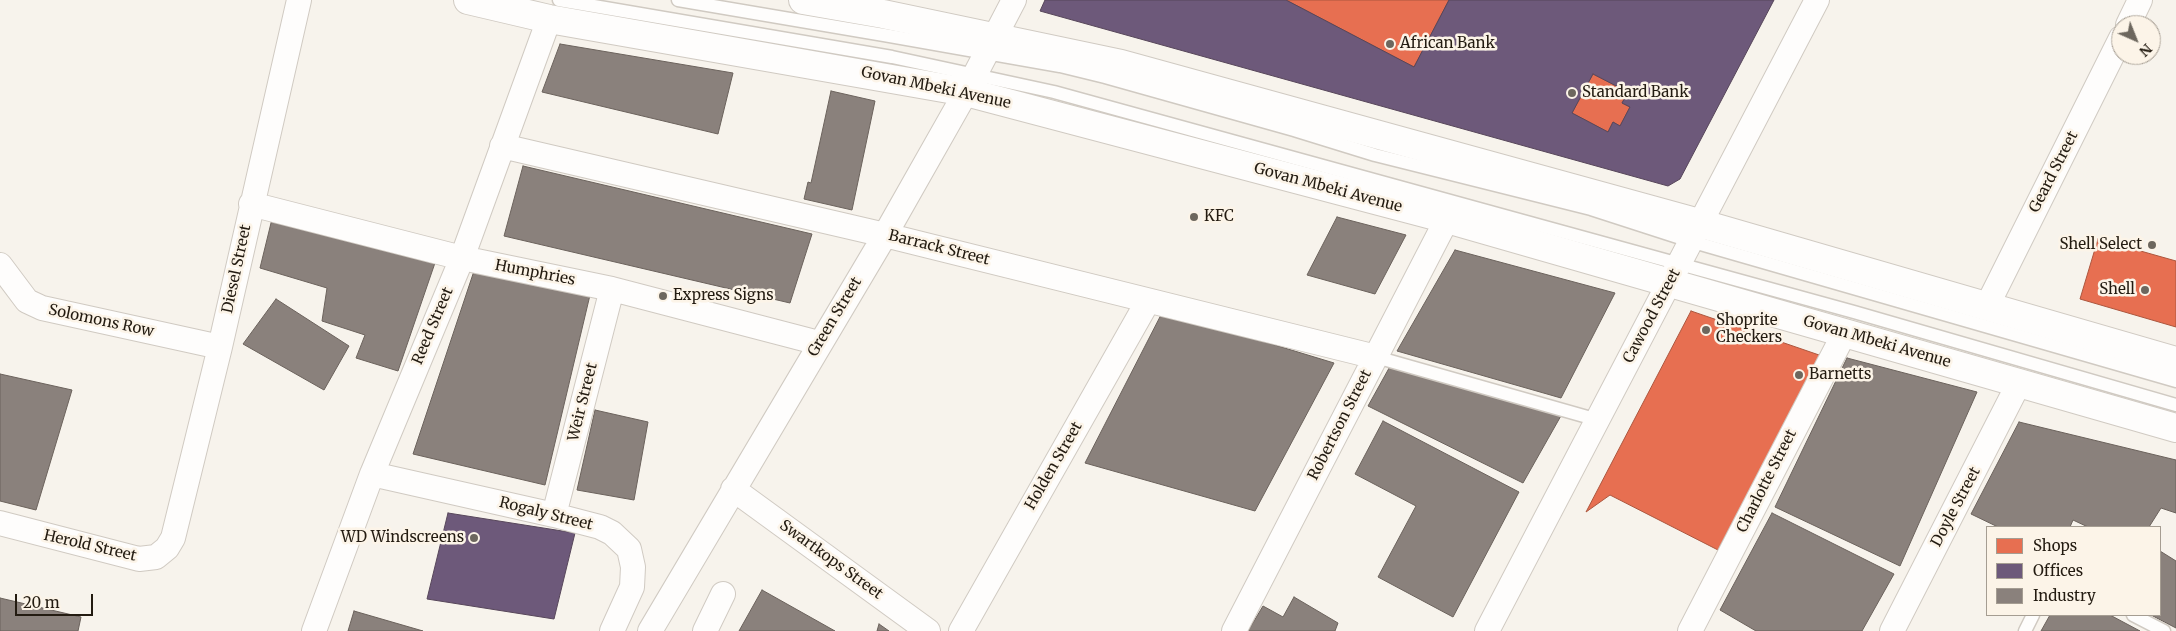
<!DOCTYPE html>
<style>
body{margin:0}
#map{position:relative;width:2176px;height:631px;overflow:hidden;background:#f7f3ec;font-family:Merriweather,serif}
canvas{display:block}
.legend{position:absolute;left:1986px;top:526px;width:175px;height:90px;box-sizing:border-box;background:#fcf4e8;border:1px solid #a59d92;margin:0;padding:6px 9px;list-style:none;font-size:15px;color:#231b11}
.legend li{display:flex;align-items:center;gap:10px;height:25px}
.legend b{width:25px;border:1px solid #a59d92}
.north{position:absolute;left:2111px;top:15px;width:50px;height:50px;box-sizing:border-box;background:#fcf4e8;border:1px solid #a59d92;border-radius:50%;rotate:136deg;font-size:14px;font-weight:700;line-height:20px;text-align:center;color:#231b11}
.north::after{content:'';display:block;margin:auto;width:18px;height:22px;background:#6d675e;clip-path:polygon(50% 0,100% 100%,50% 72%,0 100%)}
.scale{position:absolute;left:15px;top:594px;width:78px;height:22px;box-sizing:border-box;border:2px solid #231b11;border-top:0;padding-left:6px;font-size:15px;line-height:18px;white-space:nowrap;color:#231b11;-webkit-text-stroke:4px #fcf4e8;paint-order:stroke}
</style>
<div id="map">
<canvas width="2176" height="631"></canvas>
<ul class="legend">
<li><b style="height:14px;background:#e76f51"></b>Shops</li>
<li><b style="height:14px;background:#6d597a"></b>Offices</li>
<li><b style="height:14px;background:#8a817c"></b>Industry</li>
</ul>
<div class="north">N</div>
<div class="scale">20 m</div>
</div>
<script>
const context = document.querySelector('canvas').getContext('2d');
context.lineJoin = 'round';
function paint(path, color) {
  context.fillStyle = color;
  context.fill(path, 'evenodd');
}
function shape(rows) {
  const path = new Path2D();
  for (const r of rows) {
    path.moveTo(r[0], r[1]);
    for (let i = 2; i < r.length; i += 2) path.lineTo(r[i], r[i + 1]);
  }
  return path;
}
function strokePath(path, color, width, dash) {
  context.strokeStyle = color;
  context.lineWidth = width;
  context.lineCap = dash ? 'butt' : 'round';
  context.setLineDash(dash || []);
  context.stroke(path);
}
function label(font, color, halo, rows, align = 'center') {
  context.font = font + ' Merriweather,serif';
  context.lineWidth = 5;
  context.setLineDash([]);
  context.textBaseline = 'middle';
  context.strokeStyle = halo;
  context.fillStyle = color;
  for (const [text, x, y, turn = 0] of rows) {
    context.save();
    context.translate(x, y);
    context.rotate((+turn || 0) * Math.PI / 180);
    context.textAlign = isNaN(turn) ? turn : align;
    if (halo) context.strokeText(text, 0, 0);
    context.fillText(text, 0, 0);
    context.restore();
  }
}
const shops = shape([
 [1286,0,1449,0,1414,67,1286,0],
 [1593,74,1628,92,1622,103,1630,107,1620,126,1613,122,1608,132,1572,113,1593,74],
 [2098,239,2176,261,2176,327,2080,299,2098,239],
 [1691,311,1822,356,1718,550,1610,495,1586,512,1691,311]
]);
paint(shops, '#e76f51');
strokePath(shops, '#ac563e', 1);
const offices = shape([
 [1045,0,1286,0,1414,67,1449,0,1774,0,1680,179,1668,186,1040,11,1045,0],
 [1593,74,1628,92,1622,103,1630,107,1620,126,1613,122,1608,132,1572,113,1593,74],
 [448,513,575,533,554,619,427,599,448,513]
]);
paint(offices, '#6d597a');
strokePath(offices, '#57465a', 1);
const industry = shape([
 [560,44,733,73,718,134,542,92,560,44],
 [831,91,875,101,852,210,804,199,808,182,811,183,831,91],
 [523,166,812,234,790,303,504,236,523,166],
 [1337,217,1406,235,1375,294,1307,275,1337,217],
 [272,219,437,257,398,371,356,358,365,335,322,321,327,288,260,268,272,219],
 [1455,250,1615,293,1561,398,1397,351,1455,250],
 [474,271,590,295,545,485,413,454,474,271],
 [276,299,349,346,324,390,243,344,276,299],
 [1163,311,1334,363,1255,511,1085,463,1163,311],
 [1847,358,1977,392,1900,566,1775,507,1847,358],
 [1393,361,1562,414,1523,483,1368,406,1393,361],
 [0,374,72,390,36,510,0,501,0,374],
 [595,410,648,422,634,500,577,490,595,410],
 [1383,421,1519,492,1453,617,1378,577,1416,506,1355,474,1383,421],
 [2019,422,2176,460,2176,513,2161,508,2149,527,2088,527,2073,520,2070,527,1998,527,1971,514,2019,422],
 [1772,513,1894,574,1862,631,1756,631,1720,610,1772,513],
 [2160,551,2176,561,2176,628,2151,615,2160,615,2160,551],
 [762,590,835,631,739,631,762,590],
 [1294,597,1338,623,1335,631,1248,631,1263,606,1283,617,1294,597],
 [0,598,81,617,78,631,0,631,0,598],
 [354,611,423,631,348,631,354,611],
 [2050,615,2110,615,2140,631,2041,631,2050,615],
 [879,624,889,631,877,631,879,624]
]);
paint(industry, '#8a817c');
strokePath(industry, '#6b625c', 1);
const lane = shape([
 [559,0,892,57,1054,92,1854,312,2176,405],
 [678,0,884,35,1060,66,1105,77,1294,130,1375,155,1591,209,1690,241,2176,381],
 [1376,357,1598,420],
 [2133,615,2164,631],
 [2025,631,2033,615]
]);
const street = shape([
 [2128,25,2140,0],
 [502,146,885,235,1376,357],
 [251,204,462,258,612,289,819,343],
 [0,265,27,301,42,308,220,347],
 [1987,306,2121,38],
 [372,474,554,515,600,527,612,533,629,549,633,567,632,587,612,631],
 [733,489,928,631],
 [554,515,612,289],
 [0,523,139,559,156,557,167,548,173,538,220,347,299,0],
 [314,631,372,474,462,258,549,19],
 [650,631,885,235,966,92,1014,0],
 [705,631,723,594],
 [961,631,1148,301],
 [1234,631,1447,219],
 [1487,631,1817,0],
 [1690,631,1845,332],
 [1892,631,2019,383]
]);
const primary = shape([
 [468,0,549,19,966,92,1447,219,2176,428],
 [803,0,883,14,1121,64,1699,223,2176,361]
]);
strokePath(lane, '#d0cac2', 15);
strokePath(street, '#d0cac2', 26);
strokePath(primary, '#d0cac2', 30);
strokePath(lane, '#fefdfc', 12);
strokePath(street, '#fefdfc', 24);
strokePath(primary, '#fefdfc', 28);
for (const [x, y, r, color] of [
 [1390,44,5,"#6d675e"],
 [1572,93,5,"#6d675e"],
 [1194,217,5,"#6d675e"],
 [2152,245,5,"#6d675e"],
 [2145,290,5,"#6d675e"],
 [663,296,5,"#6d675e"],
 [1706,330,5,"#6d675e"],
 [1799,375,5,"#6d675e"],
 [474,538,5,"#6d675e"]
]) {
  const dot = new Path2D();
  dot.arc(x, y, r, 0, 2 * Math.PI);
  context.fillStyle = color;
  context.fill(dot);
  strokePath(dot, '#fcf4e8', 2);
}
label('15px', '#231b11', '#fcf4e8', [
 ["African Bank",1400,44],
 ["Standard Bank",1582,93],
 ["KFC",1204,217],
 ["Shell Select",2142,245,"right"],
 ["Shell",2135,290,"right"],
 ["Express Signs",673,296],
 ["Shoprite",1716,321],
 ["Checkers",1716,338],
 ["Barnetts",1809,375],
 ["WD Windscreens",464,538,"right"]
], 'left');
label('15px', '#231b11', '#fcf4e8', [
 ["Govan Mbeki Avenue",936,88,12],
 ["Geard Street",2054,172,-63],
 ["Govan Mbeki Avenue",1328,188,15],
 ["Barrack Street",939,248,14],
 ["Diesel Street",237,269,-78],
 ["Humphries",535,273,11],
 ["Cawood Street",1652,316,-62],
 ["Green Street",835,317,-59],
 ["Solomons Row",101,321,12],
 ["Reed Street",433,326,-67],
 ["Govan Mbeki Avenue",1877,342,16],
 ["Weir Street",583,402,-76],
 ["Robertson Street",1340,425,-63],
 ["Holden Street",1054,466,-60],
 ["Charlotte Street",1767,481,-63],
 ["Doyle Street",1956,507,-62],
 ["Rogaly Street",546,514,14],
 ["Herold Street",90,546,13],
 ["Swartkops Street",831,560,36]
]);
</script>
